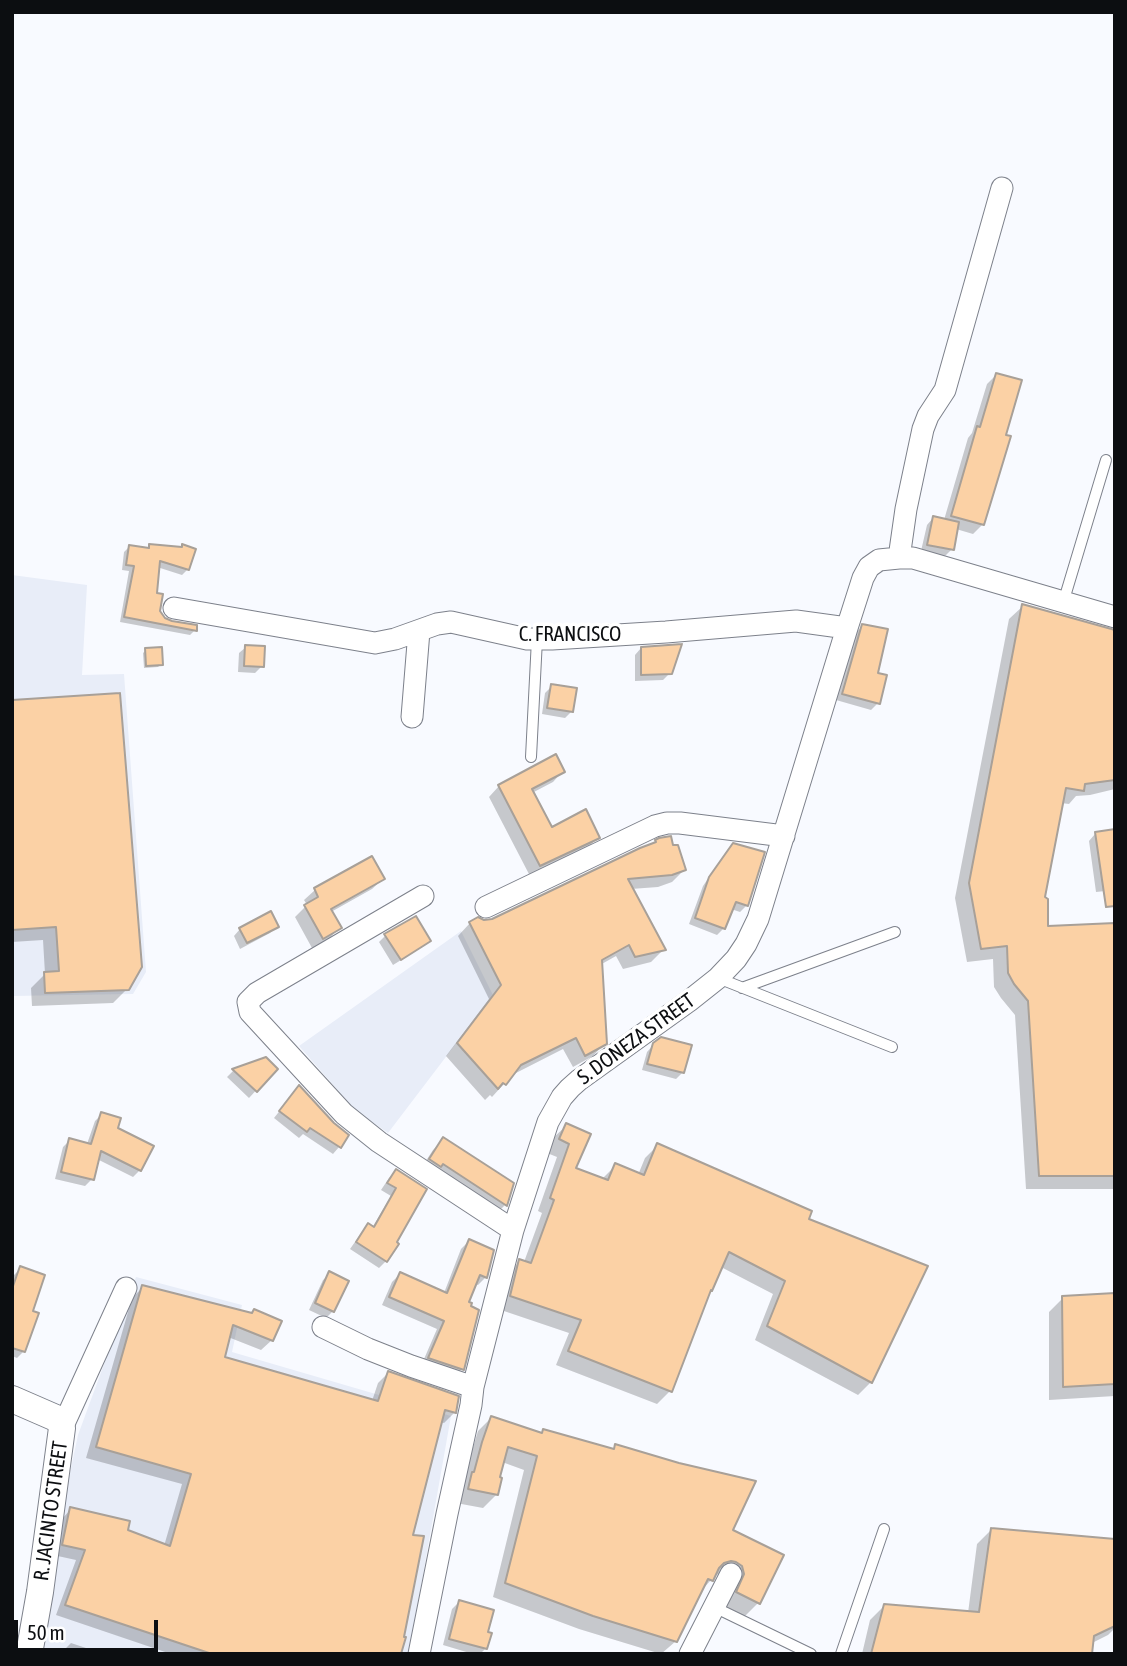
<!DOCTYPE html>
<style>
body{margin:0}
#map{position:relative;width:1127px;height:1666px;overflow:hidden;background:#f8faff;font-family:"Asap Condensed",sans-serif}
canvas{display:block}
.frame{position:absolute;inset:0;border:14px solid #0c0e11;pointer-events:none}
.scale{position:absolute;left:14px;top:1620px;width:144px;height:32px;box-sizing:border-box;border:4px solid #0c0e11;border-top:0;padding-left:9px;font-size:21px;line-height:24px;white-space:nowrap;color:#0c0e11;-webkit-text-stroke:5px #fff;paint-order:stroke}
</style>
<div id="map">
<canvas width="1127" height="1666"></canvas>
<div class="frame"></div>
<div class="scale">50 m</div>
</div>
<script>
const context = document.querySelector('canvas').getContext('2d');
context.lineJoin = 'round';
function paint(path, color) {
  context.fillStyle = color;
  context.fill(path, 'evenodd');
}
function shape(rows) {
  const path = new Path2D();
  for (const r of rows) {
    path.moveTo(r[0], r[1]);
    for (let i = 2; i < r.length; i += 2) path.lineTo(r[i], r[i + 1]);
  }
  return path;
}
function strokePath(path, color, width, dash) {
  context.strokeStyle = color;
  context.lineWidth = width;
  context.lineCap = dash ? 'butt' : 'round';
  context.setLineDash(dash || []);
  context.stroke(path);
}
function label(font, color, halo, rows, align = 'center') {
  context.font = font + ' "Asap Condensed",sans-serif';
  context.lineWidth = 7;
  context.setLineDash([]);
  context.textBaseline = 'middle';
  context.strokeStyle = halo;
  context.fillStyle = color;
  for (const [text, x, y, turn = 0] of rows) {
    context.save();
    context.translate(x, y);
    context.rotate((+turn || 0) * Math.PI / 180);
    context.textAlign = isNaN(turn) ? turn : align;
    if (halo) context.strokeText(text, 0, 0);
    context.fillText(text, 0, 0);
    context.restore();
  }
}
paint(shape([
 [12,575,87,585,82,675,124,674,146,972,133,994,12,996],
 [461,931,493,995,388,1133,355,1110,299,1046],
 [136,1277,242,1305,232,1352,451,1416,409,1654,40,1654,53,1552,78,1435]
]), '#e8edf8');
paint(shape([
 [996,375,982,525,973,534,956,529,952,549,945,556,921,551,927,525,933,518,944,520,968,438,972,433,987,384],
 [150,546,188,569,182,575,157,567,155,594,158,612,164,619,195,630,190,635,120,622,129,571,122,570,124,552,129,547,146,549],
 [1023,606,1115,631,1115,789,1090,795,1076,796,1069,804,1061,803,1043,898,1046,928,1115,925,1115,1189,1026,1189,1015,1015,1001,998,994,987,993,959,967,962,955,898,1009,619],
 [863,626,876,674,878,703,871,710,836,700,856,632],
 [246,647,262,666,255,673,238,672,239,653],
 [641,648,670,673,663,680,635,681,635,655],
 [146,650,161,664,158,667,144,668,143,653],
 [552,686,572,711,565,718,542,714,545,693],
 [12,702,127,989,113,1003,32,1006,31,988,45,974,43,940,12,942],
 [563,771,553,782,532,793,551,830,598,837,588,848,530,876,489,797,499,786],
 [1095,834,1115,890,1096,892,1089,841],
 [733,845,747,905,740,912,731,909,724,928,717,935,689,924,703,886,726,852],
 [641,849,684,870,672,882,658,887,631,889,663,950,651,962,623,969,616,956,600,965,605,1043,593,1056,573,1067,563,1049,512,1075,492,1097,490,1095,485,1100,446,1056,489,999,458,936,470,923,492,921],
 [383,879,372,889,331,912,339,928,329,939,312,948,295,917,307,905,304,900,315,890],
 [276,926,270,933,240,949,234,936,240,929],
 [386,935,429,940,422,947,393,965,379,942],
 [654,1044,683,1072,676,1079,642,1070,647,1052],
 [265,1059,276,1069,249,1098,227,1077,233,1071],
 [293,1094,339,1147,333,1154,303,1134,299,1138,274,1118],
 [102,1114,116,1129,140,1170,133,1177,97,1159,92,1179,85,1186,55,1179,63,1147,70,1140,87,1144,95,1121],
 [567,1125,573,1169,603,1178,616,1165,638,1175,645,1158,658,1145,806,1220,871,1382,858,1395,755,1340,773,1294,721,1267,670,1391,657,1404,556,1365,569,1333,498,1309,507,1274,520,1261,524,1262,542,1213,538,1211,557,1157,547,1153,553,1138],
 [444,1139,512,1184,505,1205,495,1215,420,1170,433,1150],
 [396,1171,425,1190,386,1261,379,1268,350,1249,362,1232,368,1225,372,1228,391,1196,381,1190,389,1178],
 [469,1241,486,1277,478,1285,474,1284,467,1303,462,1369,454,1377,421,1366,437,1329,382,1305,392,1282,400,1274,444,1293,461,1249],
 [21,1268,30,1312,24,1351,17,1358,12,1356,12,1280,14,1275],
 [330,1274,333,1311,326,1318,309,1310,323,1280],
 [143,1287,272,1340,261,1350,228,1337,223,1358,372,1401,378,1383,388,1373,457,1397,454,1413,444,1423,440,1422,411,1537,399,1654,171,1654,56,1615,76,1560,53,1555,61,1520,71,1509,164,1546,182,1484,86,1458,132,1298],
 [1115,1295,1115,1396,1049,1400,1049,1312,1063,1298],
 [491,1418,540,1434,544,1431,612,1450,616,1446,730,1530,758,1603,745,1616,724,1606,723,1575,714,1574,711,1580,701,1591,676,1641,661,1654,579,1629,493,1597,524,1470,502,1462,497,1494,483,1508,456,1503,478,1431],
 [992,1529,1115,1541,1115,1628,1108,1635,1092,1643,1090,1654,862,1654,870,1620,884,1606,968,1613,977,1544],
 [459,1602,486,1633,485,1649,480,1654,473,1654,443,1645,452,1609],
 [71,1643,104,1654,60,1654]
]), '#0003');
const building = shape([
 [996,373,1022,380,1006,435,1011,436,984,525,951,516,977,426,980,427,996,373],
 [933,516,959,522,954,550,927,545,933,516],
 [149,544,182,547,182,544,196,549,189,570,160,561,157,593,163,594,160,611,165,618,172,621,197,625,197,631,124,617,134,566,126,565,129,545,149,548,149,544],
 [1022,604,1115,630,1115,780,1085,784,1084,791,1066,788,1045,897,1048,899,1048,926,1115,923,1115,1176,1039,1176,1028,1001,1014,984,1008,973,1007,946,981,949,969,883,1022,604],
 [862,624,888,629,878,673,887,675,880,704,842,694,862,624],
 [682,644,672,674,641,675,641,647,682,644],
 [245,645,265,646,264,667,244,666,245,645],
 [162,647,163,665,146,666,145,648,162,647],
 [551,684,577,688,573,712,547,708,551,684],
 [120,693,142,967,129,990,45,993,44,972,59,971,56,927,12,930,12,700,120,693],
 [556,754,565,772,532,789,552,827,586,809,600,838,540,866,498,785,556,754],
 [1115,829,1115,906,1106,907,1095,832,1115,829],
 [671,836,673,845,678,845,686,870,672,875,628,879,666,950,635,957,629,945,602,960,607,1044,585,1056,576,1038,521,1065,506,1085,503,1083,498,1089,457,1043,501,985,469,922,478,917,484,920,492,919,640,848,656,842,655,840,659,838,671,836],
 [733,843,765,852,748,906,736,902,725,929,695,918,709,877,733,843],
 [372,856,385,879,331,909,342,928,323,939,304,905,318,897,314,888,372,856],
 [271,911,279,927,247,943,239,928,271,911],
 [416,916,431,941,401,960,384,934,416,916],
 [661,1037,692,1045,684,1073,647,1064,653,1043,661,1037],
 [266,1057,278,1069,257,1092,232,1069,266,1057],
 [299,1085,334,1123,349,1135,341,1148,310,1128,307,1132,279,1111,299,1085],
 [101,1112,121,1118,118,1128,154,1146,141,1171,101,1151,94,1180,61,1172,69,1138,91,1144,101,1112],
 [566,1123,591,1134,576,1168,608,1180,615,1163,644,1175,657,1143,812,1211,809,1219,928,1266,872,1383,767,1326,785,1281,729,1252,712,1291,711,1290,672,1392,568,1351,581,1320,510,1296,519,1259,531,1263,554,1200,550,1198,569,1144,559,1139,566,1123],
 [443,1137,514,1183,507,1206,443,1164,441,1167,429,1159,443,1137],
 [396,1169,427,1189,397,1242,399,1244,387,1262,356,1242,368,1223,374,1227,396,1188,387,1183,396,1169],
 [469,1239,494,1250,487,1278,480,1275,469,1302,472,1303,471,1306,479,1310,464,1370,428,1358,444,1321,389,1297,400,1272,447,1293,469,1239],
 [20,1266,45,1275,33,1311,39,1313,25,1352,12,1348,12,1289,20,1266],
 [329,1271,349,1281,334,1312,315,1303,329,1271],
 [142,1285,252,1313,254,1309,282,1321,273,1341,233,1325,225,1357,378,1401,388,1371,459,1396,456,1413,445,1410,413,1535,424,1536,404,1637,406,1637,401,1654,212,1654,65,1605,85,1550,62,1545,70,1507,130,1521,128,1530,170,1546,191,1474,96,1447,142,1285],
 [1115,1293,1115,1384,1063,1387,1062,1296,1115,1293],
 [491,1416,542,1433,543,1429,614,1449,615,1444,679,1463,756,1481,733,1530,784,1555,760,1604,736,1592,744,1574,742,1566,736,1562,731,1561,724,1563,719,1568,713,1581,708,1579,677,1642,593,1616,505,1583,537,1456,508,1447,500,1477,502,1478,498,1495,468,1489,472,1472,474,1472,482,1442,491,1416],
 [991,1528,1115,1539,1115,1626,1094,1636,1092,1654,871,1654,884,1604,979,1612,991,1528],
 [459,1600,494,1610,488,1632,492,1633,487,1649,449,1639,459,1600]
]);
paint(building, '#fbd1a5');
strokePath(building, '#a8a098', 2);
const service = shape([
 [1063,603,1106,460],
 [531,757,537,639],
 [718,978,892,1047],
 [742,988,895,932],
 [714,1607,811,1654],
 [841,1654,884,1529]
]);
const minor = shape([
 [899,558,906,509,923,429,928,416,945,390,1002,188],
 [174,608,375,643,395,639,437,624,451,622,527,639,552,639,666,632,796,621,847,628],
 [412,717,419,631],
 [423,896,257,993,248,1002,250,1012,344,1114,379,1142,513,1230],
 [486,907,655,826,667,823,680,823,784,836],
 [323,1327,368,1349,411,1366,473,1387],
 [62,1428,126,1288],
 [419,1654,447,1514,471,1405,473,1387,513,1230,548,1122,562,1097,570,1088,579,1080,689,1001,718,978,736,959,746,944,758,919,847,628,863,578,869,567,879,560,899,558,913,558,1115,617],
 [690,1654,731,1574]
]);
const tertiary = shape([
 [12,1399,58,1419,62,1428,40,1592,29,1654]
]);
strokePath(service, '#7d818b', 12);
strokePath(minor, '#7d818b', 23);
strokePath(tertiary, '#7d818b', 28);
strokePath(service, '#fff', 10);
strokePath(minor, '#fff', 21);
strokePath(tertiary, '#fff', 26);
label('21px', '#0c0e11', '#fff', [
 ["C. FRANCISCO",570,634],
 ["S. DONEZA STREET",636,1039,-36],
 ["R. JACINTO STREET",51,1511,-82]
]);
</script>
